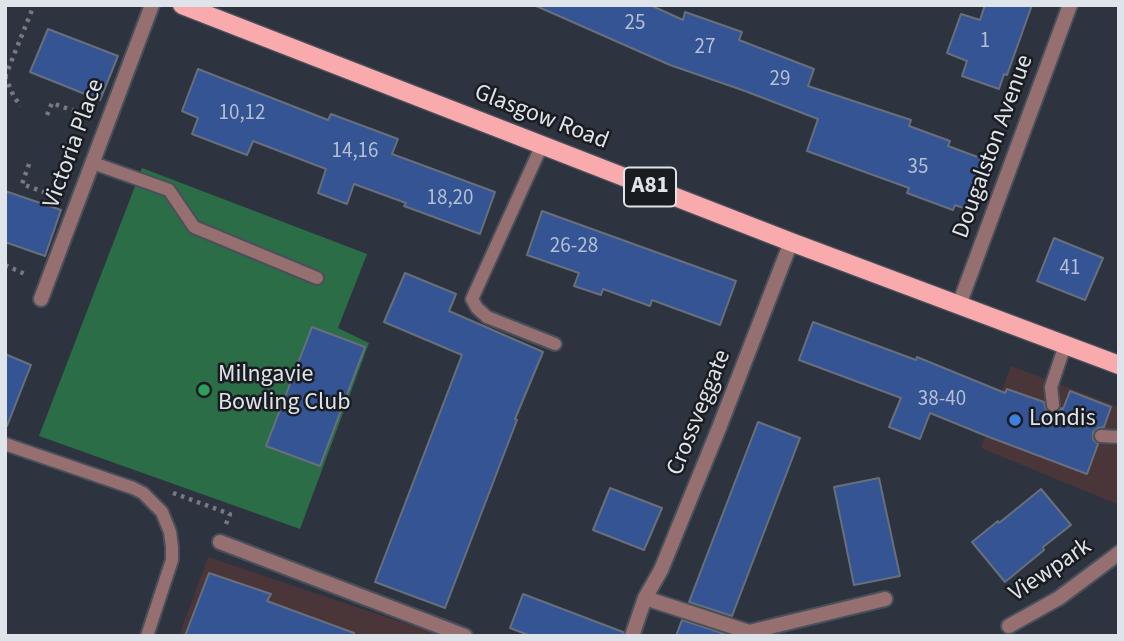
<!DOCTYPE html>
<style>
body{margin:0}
#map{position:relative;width:1124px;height:641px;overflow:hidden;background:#2e343f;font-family:"Source Sans 3",sans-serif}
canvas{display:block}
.frame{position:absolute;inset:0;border:7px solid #dfe3ea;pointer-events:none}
</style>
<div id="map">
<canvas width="1124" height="641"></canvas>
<div class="frame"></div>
</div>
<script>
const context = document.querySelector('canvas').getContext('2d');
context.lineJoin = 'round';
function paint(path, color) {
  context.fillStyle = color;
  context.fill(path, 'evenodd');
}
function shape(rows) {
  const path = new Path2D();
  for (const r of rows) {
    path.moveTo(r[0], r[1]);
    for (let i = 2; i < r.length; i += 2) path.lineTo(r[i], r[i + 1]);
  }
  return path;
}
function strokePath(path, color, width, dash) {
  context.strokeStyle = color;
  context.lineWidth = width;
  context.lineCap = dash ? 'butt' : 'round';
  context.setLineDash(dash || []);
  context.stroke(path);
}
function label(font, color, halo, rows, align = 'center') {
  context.font = font + ' "Source Sans 3",sans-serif';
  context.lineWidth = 5;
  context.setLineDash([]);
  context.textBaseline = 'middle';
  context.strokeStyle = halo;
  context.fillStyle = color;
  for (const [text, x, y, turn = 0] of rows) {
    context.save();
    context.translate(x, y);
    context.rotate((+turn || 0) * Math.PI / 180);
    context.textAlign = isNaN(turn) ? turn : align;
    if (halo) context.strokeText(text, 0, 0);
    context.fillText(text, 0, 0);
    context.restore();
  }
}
paint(shape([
 [1011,366,1119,407,1119,505,981,448],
 [208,557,442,636,179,636]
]), '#4a3538');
paint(shape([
 [142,168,367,254,338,328,369,343,300,529,39,436]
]), '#2b6d46');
const building = shape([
 [534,5,650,5,683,20,685,12,742,32,739,40,814,69,808,86,911,120,909,126,950,141,948,146,991,162,972,211,955,205,953,210,907,193,909,188,807,151,818,119,745,91,670,65,534,5],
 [985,5,1032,5,1007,75,1004,74,999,89,962,76,967,61,947,53,961,14,980,20,985,5],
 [48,29,118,56,100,100,30,72,48,29],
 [198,69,328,120,331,114,398,139,392,154,495,192,480,234,404,206,406,203,354,184,347,204,318,193,326,169,253,141,247,155,192,134,198,118,182,111,198,69],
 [5,191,61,210,45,256,5,242,5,191],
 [542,211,736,281,720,325,652,300,650,306,603,289,601,295,574,286,579,273,527,255,542,211],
 [1054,238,1103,258,1085,300,1037,281,1054,238],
 [405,273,456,294,449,311,543,352,515,419,517,420,445,608,375,582,462,355,384,322,405,273],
 [813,322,916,360,917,357,1005,393,1007,389,1044,402,1046,410,1050,413,1055,414,1061,408,1063,409,1070,391,1111,407,1104,427,1098,428,1093,432,1093,439,1098,444,1087,474,989,437,930,413,920,439,889,427,901,398,799,360,813,322],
 [312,327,365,347,320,466,266,446,312,327],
 [5,354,31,365,7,426,5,426,5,354],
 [758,422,800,438,732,616,689,602,758,422],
 [879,478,900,576,854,585,834,487,879,478],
 [610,488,662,508,644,550,593,530,610,488],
 [1041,489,1071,525,1043,547,1044,550,1005,582,972,542,998,521,999,523,1041,489],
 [209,573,271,594,267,601,354,633,353,636,185,636,209,573],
 [523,594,623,632,623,636,531,636,510,628,523,594],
 [682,620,725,634,724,636,676,636,682,620]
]);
paint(building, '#345493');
strokePath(building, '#686f7c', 2);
const service = shape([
 [542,145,472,299,477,308,487,317,555,344],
 [93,163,169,190,194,227,317,278],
 [1053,405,1051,387,1065,345],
 [1101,436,1119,437],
 [5,444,133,488,143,493,162,512,170,532,172,547,172,560,147,636]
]);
const minor = shape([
 [41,299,152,5],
 [959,305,1070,5],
 [220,542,465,636],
 [645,598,749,632,885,599],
 [1009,626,1059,598,1119,553],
 [632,636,645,598,661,570,719,428,791,242]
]);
const primary = shape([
 [182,5,791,242,1119,365]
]);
strokePath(service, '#4a505a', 16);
strokePath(minor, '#4a505a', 18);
strokePath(primary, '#4a505a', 21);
strokePath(shape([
 [5,76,14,97,21,106],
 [5,77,34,5],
 [47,115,52,103,88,116],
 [29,164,22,184,57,197],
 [5,265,27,275],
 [173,493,230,514,226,524]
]), '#747983', 4.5, [3.5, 5]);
strokePath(service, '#967071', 12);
strokePath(minor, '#967071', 14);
strokePath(primary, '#f8aaad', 18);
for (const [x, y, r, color] of [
 [204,390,7,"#2e9e5b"],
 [1015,420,7,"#3f7fe0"]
]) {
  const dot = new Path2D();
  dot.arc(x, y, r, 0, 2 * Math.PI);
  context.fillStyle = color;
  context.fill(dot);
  strokePath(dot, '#191c21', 2.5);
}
label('21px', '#b4bfd4', null, [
 ["25",635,24],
 ["1",985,42],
 ["27",705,48],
 ["29",780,80],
 ["10,12",242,114],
 ["14,16",355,152],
 ["35",918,168],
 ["18,20",450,199],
 ["26-28",574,247],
 ["41",1070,269],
 ["38-40",942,400]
]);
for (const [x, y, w] of [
 [650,187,52]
]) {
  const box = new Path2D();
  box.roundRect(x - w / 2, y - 19.5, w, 39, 5);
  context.fillStyle = '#191c21';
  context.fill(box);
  strokePath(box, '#dfe3ea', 2);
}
label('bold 23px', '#dfe3ea', null, [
 ["A81",650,187]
]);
label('24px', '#dfe3ea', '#191c21', [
 ["Glasgow Road",541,118,21],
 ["Victoria Place",75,144,-70],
 ["Dougalston Avenue",994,147,-70],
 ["Crossveggate",700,413,-68],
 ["Viewpark",1051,571,-34]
]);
label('24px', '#dfe3ea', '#191c21', [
 ["Milngavie",218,376],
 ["Bowling Club",218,404],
 ["Londis",1029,420]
], 'left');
</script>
